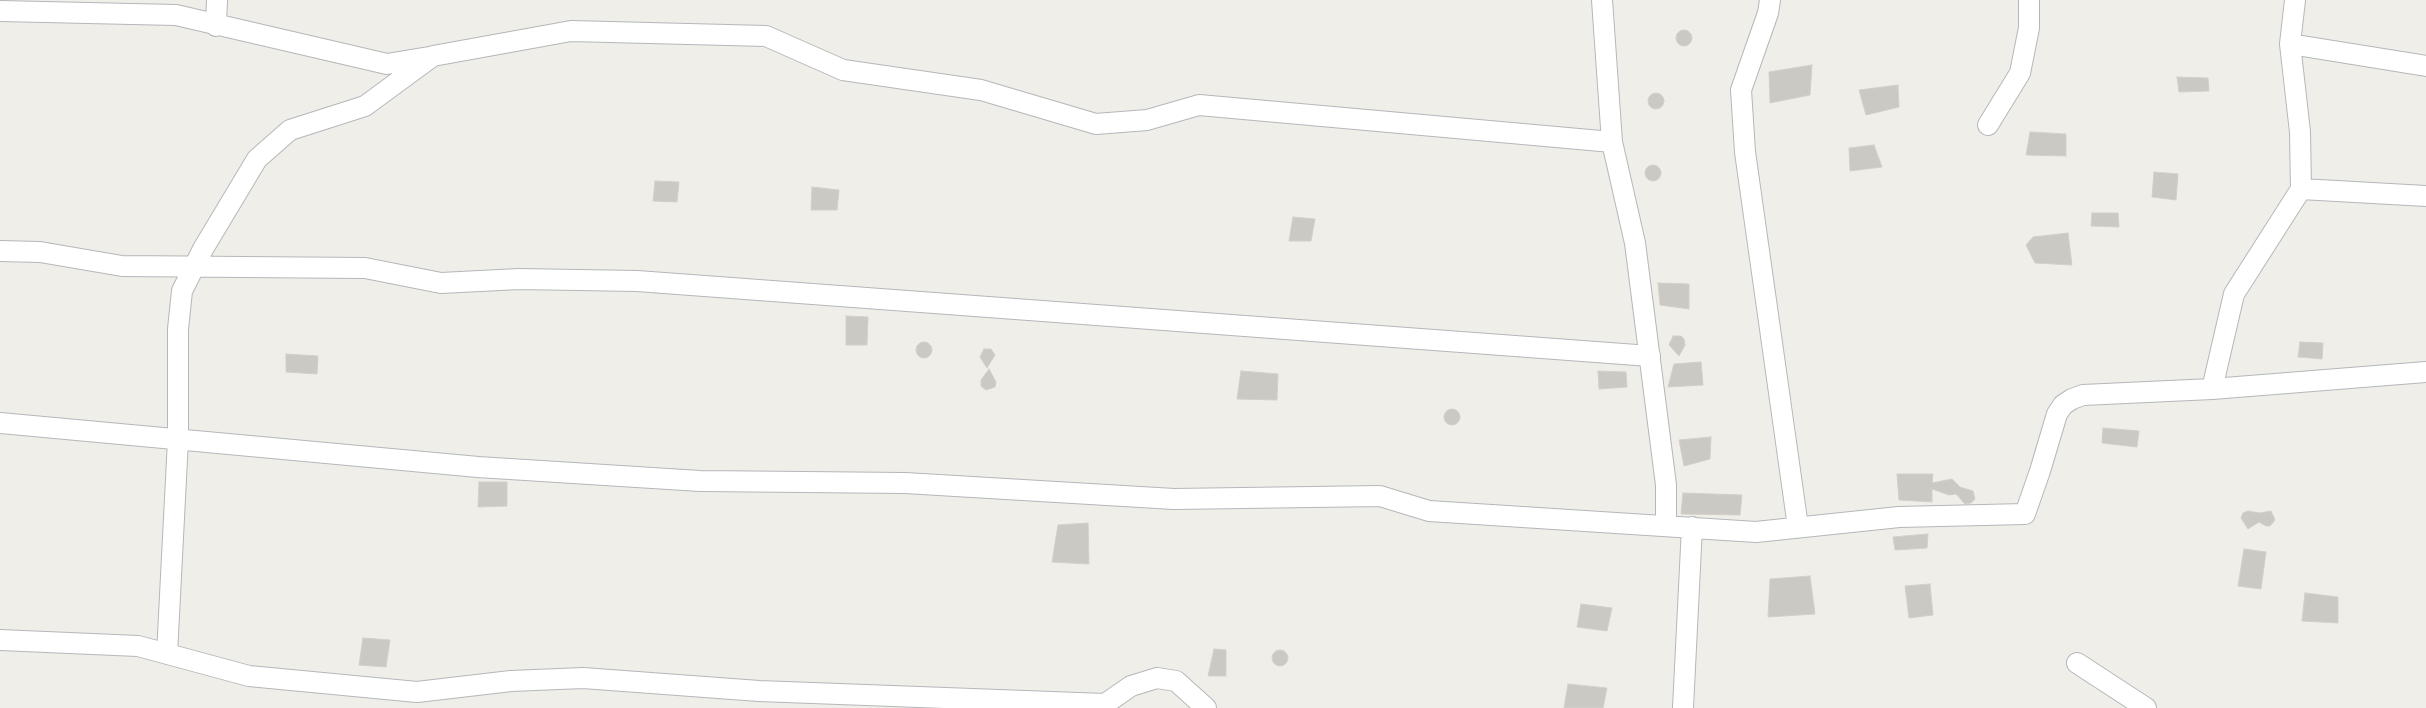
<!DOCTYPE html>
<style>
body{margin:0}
canvas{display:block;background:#efeee8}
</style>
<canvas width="2426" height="708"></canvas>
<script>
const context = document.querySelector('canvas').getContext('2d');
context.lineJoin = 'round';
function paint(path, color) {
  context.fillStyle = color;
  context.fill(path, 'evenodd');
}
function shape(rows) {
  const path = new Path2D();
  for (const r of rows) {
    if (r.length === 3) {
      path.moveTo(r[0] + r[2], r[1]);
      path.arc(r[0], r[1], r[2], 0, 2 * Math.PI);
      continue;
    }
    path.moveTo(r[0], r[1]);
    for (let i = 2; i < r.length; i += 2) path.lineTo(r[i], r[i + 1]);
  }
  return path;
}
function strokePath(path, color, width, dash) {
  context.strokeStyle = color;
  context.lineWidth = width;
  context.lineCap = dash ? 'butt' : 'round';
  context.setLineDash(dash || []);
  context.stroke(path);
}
const building = shape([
 [1684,38,8],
 [1812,65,1810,95,1770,103,1769,72,1812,65],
 [2177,77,2208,78,2209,91,2179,92,2177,77],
 [1898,85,1899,107,1866,115,1859,90,1898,85],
 [1656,101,8],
 [2030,132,2066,134,2066,156,2026,155,2030,132],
 [1874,145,1882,167,1850,171,1849,148,1874,145],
 [1653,173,8],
 [2154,172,2178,174,2176,200,2152,197,2154,172],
 [655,181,679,182,677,202,653,201,655,181],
 [812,187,839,190,837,210,811,210,812,187],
 [2092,213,2118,213,2119,227,2091,226,2092,213],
 [1293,217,1315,219,1311,241,1289,241,1293,217],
 [2068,233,2072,265,2035,263,2026,245,2033,237,2068,233],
 [1658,283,1689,284,1689,309,1660,305,1658,283],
 [846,316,868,317,867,345,846,345,846,316],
 [1673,336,1681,336,1684,339,1685,345,1679,356,1669,345,1673,336],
 [2300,342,2323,343,2322,359,2298,357,2300,342],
 [924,350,8],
 [984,349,991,349,995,355,987,368,980,357,984,349],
 [286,354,318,356,317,374,286,372,286,354],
 [1701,362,1703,385,1668,387,1674,364,1701,362],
 [989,369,996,382,995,387,986,390,981,386,981,380,989,369],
 [1241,371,1278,374,1277,400,1237,399,1241,371],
 [1598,371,1626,372,1627,387,1599,389,1598,371],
 [1452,417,8],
 [2103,428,2139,431,2137,447,2102,443,2103,428],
 [1711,437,1710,459,1684,466,1679,440,1711,437],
 [1897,474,1933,474,1932,483,1952,479,1960,487,1973,491,1975,499,1971,503,1965,504,1956,494,1949,495,1932,489,1932,502,1899,500,1897,474],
 [479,482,507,482,507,506,478,507,479,482],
 [1683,493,1742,495,1740,515,1681,514,1683,493],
 [2248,511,2259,513,2271,511,2275,520,2270,526,2266,526,2259,522,2248,529,2241,518,2243,513,2248,511],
 [1088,523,1089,564,1052,562,1058,525,1088,523],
 [1928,534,1927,548,1895,550,1893,537,1928,534],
 [2244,549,2266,552,2261,589,2238,586,2244,549],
 [1810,576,1815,614,1768,617,1770,579,1810,576],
 [1930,584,1933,615,1909,618,1905,586,1930,584],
 [2305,593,2338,597,2338,623,2302,621,2305,593],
 [1581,604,1612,608,1607,631,1577,627,1581,604],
 [363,638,390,640,386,667,359,665,363,638],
 [1214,649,1226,650,1226,676,1208,676,1214,649],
 [1280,658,8],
 [1568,684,1607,688,1603,708,1564,708,1568,684]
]);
paint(building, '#cbc9c4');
strokePath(building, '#d3d0c7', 1);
const street = shape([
 [1602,0,1612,142,1635,243,1666,485,1666,525],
 [1770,0,1768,13,1741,90,1745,152,1798,527],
 [0,11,176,15,387,64,429,57],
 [216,26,217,0],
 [2290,44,2426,66],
 [1988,125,2020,73,2029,28,2029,0],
 [2301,189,2426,196],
 [0,251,40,252,122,266,365,268,441,283,519,279,637,281,1650,356],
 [2212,389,2426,372],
 [0,423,478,467,700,481,905,483,1174,499,1380,496,1429,511,1756,532,1899,517,2025,514,2040,471,2057,414,2063,405,2072,399,2083,395,2212,389,2234,294,2301,189,2300,132,2290,44,2295,0],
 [0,640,138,646,249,676,417,692,511,681,583,678,759,691,1105,704,1131,686,1157,678,1176,681,1206,708],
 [167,654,178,440,178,329,182,291,203,249,257,159,290,130,365,106,433,56,571,31,766,36,843,70,981,90,1096,124,1147,120,1199,105,1612,142],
 [2077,663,2146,708],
 [1683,708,1692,527]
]);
strokePath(street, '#b5b7ba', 22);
strokePath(street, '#fff', 20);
</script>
